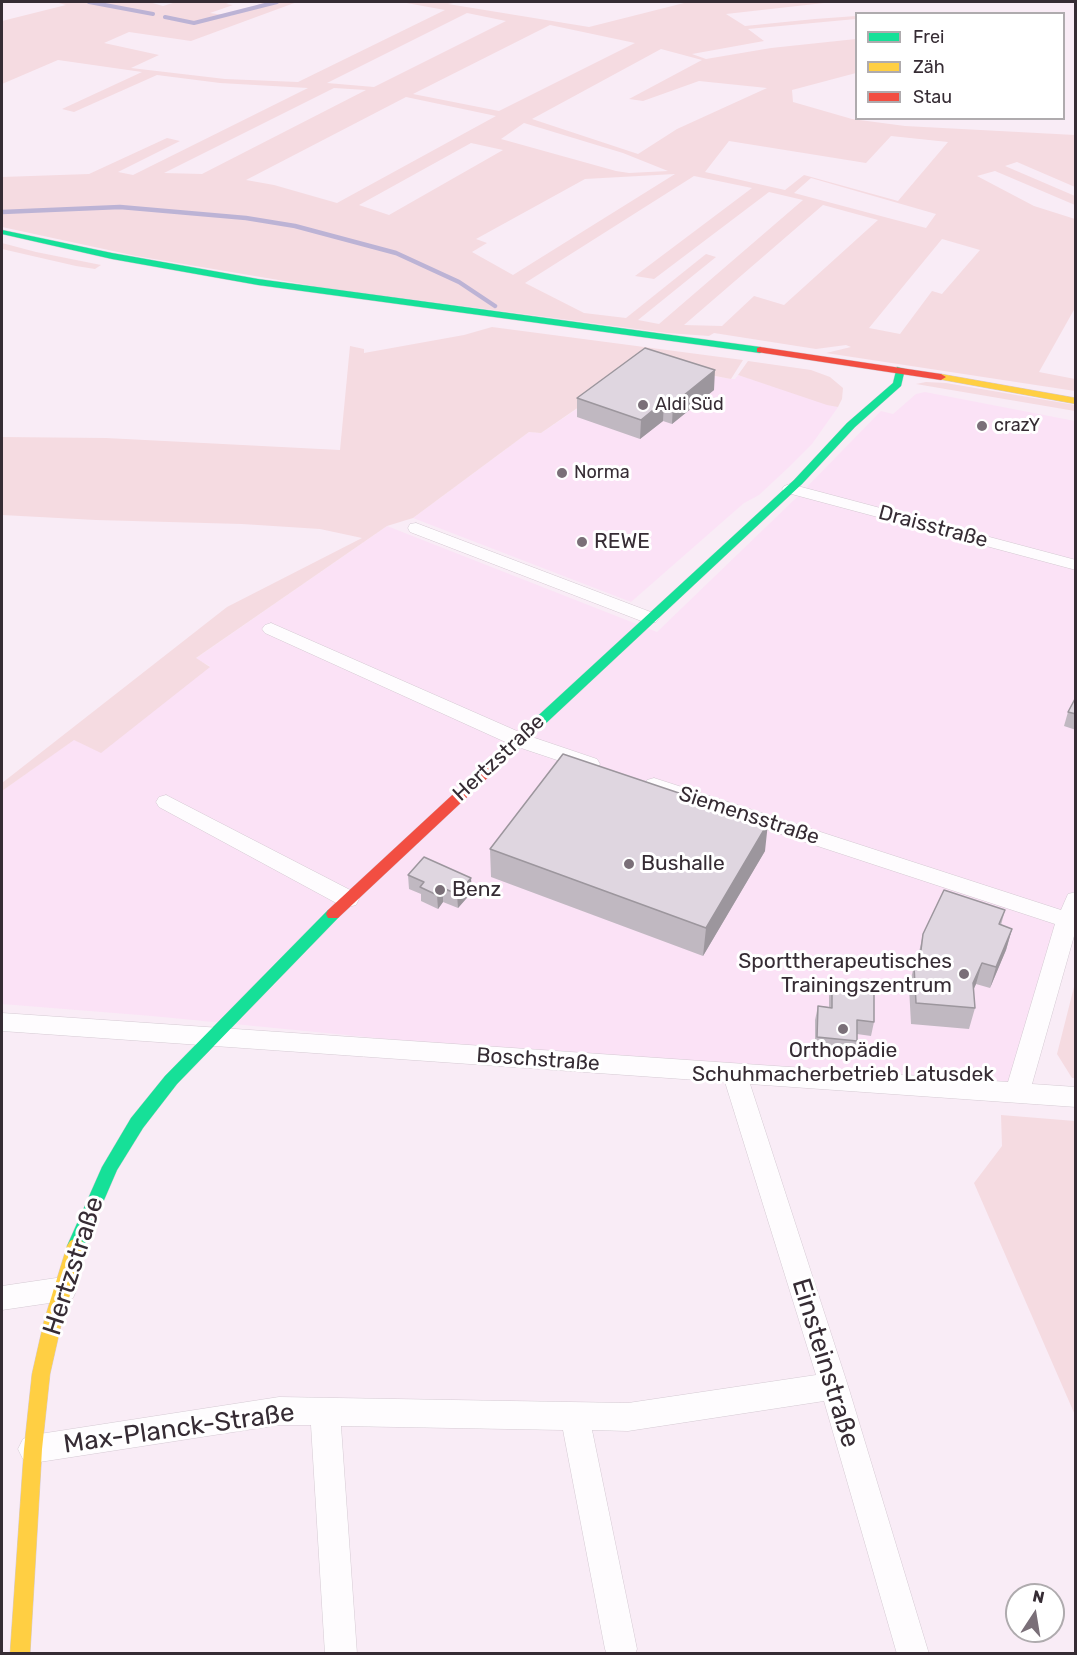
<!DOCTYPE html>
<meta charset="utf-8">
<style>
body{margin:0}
#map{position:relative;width:1077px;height:1655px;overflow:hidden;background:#f9ecf6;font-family:Rubik,sans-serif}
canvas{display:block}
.frame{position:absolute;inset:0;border:3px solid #362c34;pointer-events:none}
.legend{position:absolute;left:855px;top:12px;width:210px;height:108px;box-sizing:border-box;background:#fff;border:2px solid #afabae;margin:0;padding:8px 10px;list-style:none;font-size:18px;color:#362c34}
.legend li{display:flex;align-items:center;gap:12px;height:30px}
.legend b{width:30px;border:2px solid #afabae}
.north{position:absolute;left:1005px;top:1583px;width:60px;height:60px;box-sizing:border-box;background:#fff;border:2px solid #afabae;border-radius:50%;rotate:12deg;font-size:16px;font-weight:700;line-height:24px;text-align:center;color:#362c34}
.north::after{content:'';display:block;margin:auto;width:21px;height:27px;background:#7a6f78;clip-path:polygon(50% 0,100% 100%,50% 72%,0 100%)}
</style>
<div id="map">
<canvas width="1077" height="1655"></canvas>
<div class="frame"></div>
<ul class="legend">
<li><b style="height:8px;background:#16e098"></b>Frei</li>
<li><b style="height:8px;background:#ffcf43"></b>Zäh</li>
<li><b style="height:8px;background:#f24e42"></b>Stau</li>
</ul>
<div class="north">N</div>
</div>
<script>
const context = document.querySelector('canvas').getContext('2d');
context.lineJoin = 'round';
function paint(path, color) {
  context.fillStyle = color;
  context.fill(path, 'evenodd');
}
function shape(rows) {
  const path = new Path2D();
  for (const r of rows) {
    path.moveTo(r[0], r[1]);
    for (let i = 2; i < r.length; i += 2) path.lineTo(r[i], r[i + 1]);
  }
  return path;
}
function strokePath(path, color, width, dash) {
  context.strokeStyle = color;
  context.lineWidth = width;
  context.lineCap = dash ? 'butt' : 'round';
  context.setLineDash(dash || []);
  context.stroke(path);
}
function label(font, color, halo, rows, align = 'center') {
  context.font = font + ' Rubik,sans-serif';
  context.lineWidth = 6;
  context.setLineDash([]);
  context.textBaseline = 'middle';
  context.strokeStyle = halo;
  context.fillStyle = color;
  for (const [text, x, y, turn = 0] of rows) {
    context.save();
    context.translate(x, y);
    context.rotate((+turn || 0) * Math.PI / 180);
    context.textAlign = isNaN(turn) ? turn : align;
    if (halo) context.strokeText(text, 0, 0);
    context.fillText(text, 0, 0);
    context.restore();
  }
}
paint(shape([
 [646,363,731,379,735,379,738,375,838,407,812,444,789,467,759,495,744,503,631,602,413,518,529,432,541,433],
 [925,392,1075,421,1075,900,1017,1094,734,1073,152,1016,2,1004,2,791,74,739,210,666,195,659,387,526,657,632,796,498,881,411,893,414,916,394]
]), '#fbe2f6');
paint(shape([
 [55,2,149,2,163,6,176,2,232,2,226,4,233,5,210,13,230,16,265,2,297,2,191,41,129,32,104,43,159,55,131,68,225,79,298,82,445,10,401,2,459,2,448,4,589,27,688,2,833,2,726,14,745,26,815,19,856,16,856,19,748,29,764,41,692,54,706,59,771,48,856,39,856,73,792,90,793,102,852,119,905,126,1075,135,1075,187,1017,162,1005,166,1075,196,1075,205,995,171,977,176,1034,206,1075,219,1075,308,1039,372,1075,379,1075,391,826,353,851,347,846,345,816,349,714,333,709,336,667,333,320,287,136,256,2,227,2,177,89,174,167,138,180,141,118,172,133,175,308,88,220,83,157,75,74,112,62,109,142,72,58,60,2,84,2,21,66,5],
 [467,13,506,21,374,87,327,83],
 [550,25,635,43,499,111,413,94],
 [661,49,702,60,629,99,643,101,699,81,767,88,677,129,638,154,532,119],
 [334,88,366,90,202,174,164,173],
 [406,97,496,116,337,203,274,185,246,180],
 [524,123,623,153,668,171,629,173,616,171,501,139],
 [891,136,948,142,898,201,804,175,785,190,705,172,729,141,866,163],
 [471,143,503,150,389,215,359,205],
 [675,174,513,275,472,252,487,243,476,239,585,179],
 [694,176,752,188,635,276,654,279,769,192,803,200,659,324,638,320,716,257,706,254,626,318,584,313,525,283],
 [811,178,936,214,926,228,794,193],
 [823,205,878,220,784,305,754,296,722,326,684,325],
 [942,239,980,250,942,294,932,291,900,334,869,328],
 [2,243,36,252,101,265,95,269,76,266,2,249],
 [492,327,743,360,731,379,705,374,627,374,541,433,529,432,413,518,387,526,196,658,210,667,101,753,74,740,2,791,2,783,227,607,362,538,320,529,242,524,96,520,2,515,2,437,106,438,340,450,350,346,364,349,364,353,464,335],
 [748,361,811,370,830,377,843,388,842,399,838,407,827,405,738,375],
 [926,382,946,383,1075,405,1075,411,916,384],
 [1075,983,1076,1078,1072,1078,1057,1054],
 [1001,1115,1075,1121,1075,1415,974,1183,1002,1146]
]), '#f5dbe1');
strokePath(shape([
 [89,2,153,14],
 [165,17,194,23,277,2]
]), '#bcb3d5', 4);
strokePath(shape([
 [2,212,120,207,246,218,295,226,396,253,459,282,495,306]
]), '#bcb3d5', 4.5);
const street = shape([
 [790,484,1076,560,1076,570,784,492,782,489,784,486,790,484],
 [416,523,656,614,659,618,656,622,644,622,410,532,408,528,410,524,416,523],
 [271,623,526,735,597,759,600,764,597,769,590,771,512,745,265,633,262,629,265,625,271,623],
 [654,778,1061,910,1068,894,1076,892,1076,929,1032,1084,1076,1087,1076,1107,750,1084,848,1386,929,1654,897,1654,824,1401,628,1431,592,1430,637,1649,635,1654,607,1654,605,1649,563,1430,341,1426,357,1654,325,1654,311,1425,279,1425,33,1463,23,1459,18,1449,23,1439,33,1435,279,1397,628,1403,816,1375,725,1082,2,1031,2,1013,1008,1082,1055,924,647,790,644,785,647,780,654,778],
 [166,795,356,893,359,899,356,905,348,907,340,905,159,807,156,802,159,797,166,795],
 [63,1277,73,1280,77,1289,73,1298,63,1301,2,1310,2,1286,63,1277]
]);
const fast = shape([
 [2,230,112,253,258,279,760,347,765,350,760,353,258,285,112,259,2,234,2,230],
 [897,367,905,369,901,386,855,427,802,484,513,754,503,754,502,751,503,748,794,480,847,423,893,383,897,367],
 [333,909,338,910,340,914,338,918,177,1084,143,1128,117,1170,82,1251,76,1254,70,1251,67,1246,102,1167,131,1118,165,1076,328,910,333,909]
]);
const slow = shape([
 [941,374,1076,398,1076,404,938,379,936,377,941,374],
 [76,1238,82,1241,85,1246,62,1321,50,1374,42,1449,30,1654,10,1654,24,1449,32,1374,44,1321,67,1246,70,1241,76,1238]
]);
const jam = shape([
 [760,347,941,374,946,377,941,380,757,352,757,348,760,347],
 [508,747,514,751,513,754,338,918,328,918,326,914,328,910,503,748,508,747]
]);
strokePath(street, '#d5cad3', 1);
strokePath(fast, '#d5cad3', 1);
strokePath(slow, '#d5cad3', 1);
strokePath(jam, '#d5cad3', 1);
paint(street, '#fefcfe');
paint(fast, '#16e098');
paint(slow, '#ffcf43');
paint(jam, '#f24e42');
paint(shape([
 [714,390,672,424,663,421,640,439,577,417,577,398],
 [1076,697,1076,730,1064,726,1068,712],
 [490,849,765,851,703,956,491,877],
 [408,875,472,892,458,908,443,902,438,909,421,901,421,894,409,889],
 [1005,910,1001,925,1012,929,1006,950,990,988,976,984,973,990,975,1008,969,1029,911,1024,909,987,914,966,916,966,923,934],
 [832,982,874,1022,871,1036,857,1034,857,1041,854,1055,815,1051,815,1020,818,1006,829,1007,829,996]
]), '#c0b8c1');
paint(shape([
 [715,370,714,390,672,424,673,404],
 [664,401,663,421,640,439,641,420],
 [768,823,765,851,703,956,706,928],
 [471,878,472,892,458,908,457,894],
 [443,888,443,902,438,909,437,895],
 [1012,929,1006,950,990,988,996,967],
 [982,963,976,984,967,1004,973,983]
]), '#9c969d');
const building = shape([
 [645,348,715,370,673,404,664,401,641,420,577,398,645,348],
 [1076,697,1076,714,1068,712,1076,697],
 [563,754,768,823,706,928,490,849,563,754],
 [424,857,471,878,457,894,443,888,437,895,420,887,424,882,408,875,424,857],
 [944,890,1005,910,999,924,1012,929,996,967,982,963,973,983,975,1008,916,1003,914,966,919,966,923,934,944,890],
 [832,982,874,987,874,1022,857,1020,857,1041,817,1037,818,1006,832,1008,832,982]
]);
paint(building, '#dfd6e0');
strokePath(building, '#9c969d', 1.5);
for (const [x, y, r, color] of [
 [643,405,6,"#7a6f78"],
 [982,426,6,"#7a6f78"],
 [562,473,6,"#7a6f78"],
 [582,542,6,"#7a6f78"],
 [629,864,6,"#7a6f78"],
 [440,890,6,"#7a6f78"],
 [964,974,6,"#7a6f78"],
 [843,1029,6,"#7a6f78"]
]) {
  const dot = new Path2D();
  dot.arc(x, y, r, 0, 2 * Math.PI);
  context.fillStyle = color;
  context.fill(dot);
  strokePath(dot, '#fff', 2);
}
label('18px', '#362c34', '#fff', [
 ["Aldi Süd",655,405],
 ["crazY",994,426],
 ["Norma",574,473]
], 'left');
label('21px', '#362c34', '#fff', [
 ["Draisstraße",933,527,15],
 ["Hertzstraße",499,758,-43],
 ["Siemensstraße",749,816,18],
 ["Boschstraße",538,1060,4]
]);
label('21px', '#362c34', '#fff', [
 ["REWE",594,542],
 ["Bushalle",641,864],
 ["Benz",452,890],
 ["Sporttherapeutisches",952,962,"right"],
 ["Trainingszentrum",952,986,"right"],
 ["Orthopädie",843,1051,"center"],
 ["Schuhmacherbetrieb Latusdek",843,1075,"center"]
], 'left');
label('26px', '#362c34', '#fff', [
 ["Hertzstraße",74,1266,-72],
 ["Einsteinstraße",825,1363,73],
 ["Max-Planck-Straße",179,1429,-8]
]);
</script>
